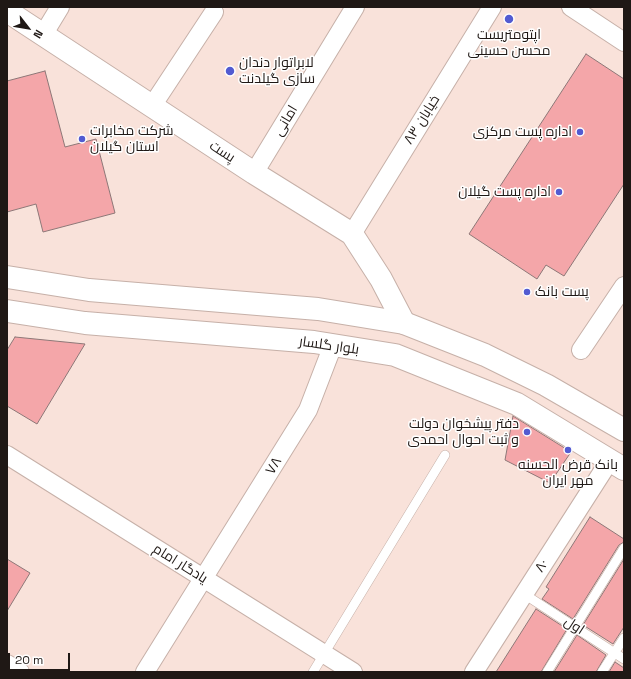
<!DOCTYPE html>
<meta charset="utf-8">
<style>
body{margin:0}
#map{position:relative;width:631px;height:679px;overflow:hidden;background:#f9e2da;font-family:"Space Grotesk",sans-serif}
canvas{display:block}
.frame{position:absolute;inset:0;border:8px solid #1f1815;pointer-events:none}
.north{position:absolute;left:8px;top:8px;width:40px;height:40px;-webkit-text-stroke:3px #fff;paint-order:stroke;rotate:121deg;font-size:11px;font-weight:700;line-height:16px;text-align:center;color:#1f1815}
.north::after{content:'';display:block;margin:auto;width:14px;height:18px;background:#1f1815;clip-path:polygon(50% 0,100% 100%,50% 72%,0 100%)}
.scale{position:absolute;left:8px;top:653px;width:62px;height:18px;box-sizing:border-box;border:2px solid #1f1815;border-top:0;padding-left:5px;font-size:12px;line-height:14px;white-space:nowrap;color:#1f1815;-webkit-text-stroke:3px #fff;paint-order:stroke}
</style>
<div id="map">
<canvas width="631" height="679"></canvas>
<div class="frame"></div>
<div class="north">N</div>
<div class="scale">20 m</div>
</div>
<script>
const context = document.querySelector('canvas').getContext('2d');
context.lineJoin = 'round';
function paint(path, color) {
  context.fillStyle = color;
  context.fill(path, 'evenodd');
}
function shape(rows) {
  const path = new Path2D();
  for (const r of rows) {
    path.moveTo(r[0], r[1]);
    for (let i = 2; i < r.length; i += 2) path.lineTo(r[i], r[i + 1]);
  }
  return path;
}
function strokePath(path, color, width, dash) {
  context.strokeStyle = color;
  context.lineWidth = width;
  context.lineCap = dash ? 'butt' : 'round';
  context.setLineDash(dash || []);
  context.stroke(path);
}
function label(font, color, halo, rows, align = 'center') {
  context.font = font + ' "Space Grotesk",Cairo,sans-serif';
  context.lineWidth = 3;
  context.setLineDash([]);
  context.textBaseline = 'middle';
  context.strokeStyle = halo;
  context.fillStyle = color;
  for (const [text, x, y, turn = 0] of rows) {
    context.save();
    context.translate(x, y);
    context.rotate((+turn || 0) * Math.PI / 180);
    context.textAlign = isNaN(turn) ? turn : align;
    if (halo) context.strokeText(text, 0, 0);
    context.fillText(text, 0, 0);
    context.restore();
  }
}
const building = shape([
 [586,54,624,79,624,184,564,276,546,265,537,279,469,234,586,54],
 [45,71,65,147,96,139,115,213,43,232,36,204,7,212,7,81,45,71],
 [15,337,85,344,37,424,7,406,7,350,15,337],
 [513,416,571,452,550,483,505,460,513,416],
 [590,517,624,539,624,542,619,545,573,619,542,599,549,589,546,587,590,517],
 [7,559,30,573,7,611,7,559],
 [624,559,624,627,613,644,583,625,624,559],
 [536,609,567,629,541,672,496,672,536,609],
 [577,635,606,655,596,672,554,672,577,635],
 [615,662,624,668,624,672,609,672,615,662]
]);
paint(building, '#f4a6a9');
strokePath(building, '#8d7777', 1);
const service = shape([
 [524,594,624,659],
 [313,672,445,455],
 [547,672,624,548],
 [602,672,624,638]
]);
const minor = shape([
 [571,7,624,42],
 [43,35,60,7],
 [152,106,214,12],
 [254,173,355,7],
 [352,234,492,7],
 [581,350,624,286],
 [7,455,353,672],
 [7,664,20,672],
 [145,672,308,410,333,345],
 [474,672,610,460]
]);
const tertiary = shape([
 [7,11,254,173,352,234,381,279,404,323]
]);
const primary = shape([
 [7,277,89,290,318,309,404,323,485,355,546,385,624,430],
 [7,311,85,323,314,342,395,355,517,404,624,469]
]);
strokePath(service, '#c6b0a8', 10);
strokePath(minor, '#c6b0a8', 20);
strokePath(tertiary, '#c6b0a8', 24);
strokePath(primary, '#c6b0a8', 24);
strokePath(service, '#fff', 9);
strokePath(minor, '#fff', 18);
strokePath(tertiary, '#fff', 22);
strokePath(primary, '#fff', 22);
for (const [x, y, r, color] of [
 [509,19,5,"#525bd1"],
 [230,71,5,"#525bd1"],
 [580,132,4,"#525bd1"],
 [82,139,4,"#525bd1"],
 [559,192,4,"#525bd1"],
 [527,292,4,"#525bd1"],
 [527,432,4,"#525bd1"],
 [568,450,4,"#525bd1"]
]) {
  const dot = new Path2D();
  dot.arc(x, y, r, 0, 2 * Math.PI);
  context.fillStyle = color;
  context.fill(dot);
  strokePath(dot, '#fff', 1.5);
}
label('14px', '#1f1815', '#fff', [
 ["اپتومتریست",509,35,"center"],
 ["محسن حسینی",509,51,"center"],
 ["لابراتوار دندان",239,63],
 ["سازی گیلدنت",239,79],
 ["شرکت مخابرات",90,131],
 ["استان گیلان",90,147],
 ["اداره پست مرکزی",572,132,"right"],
 ["اداره پست گیلان",551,192,"right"],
 ["پست بانک",535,292],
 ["دفتر پیشخوان دولت",519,424,"right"],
 ["و ثبت احوال احمدی",519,440,"right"],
 ["بانک قرض الحسنه",568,465,"center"],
 ["مهر ایران",568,481,"center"]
], 'left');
label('14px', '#1f1815', '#fff', [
 ["خیابان ۸۳",422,120,-58],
 ["امانی",286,121,-59],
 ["پست",222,152,33],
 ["بلوار گلسار",329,346,8],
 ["۷۸",274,466,-59],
 ["یادگار امام",180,564,32],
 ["۸۰",542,566,-57],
 ["اول",574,626,33]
]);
</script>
